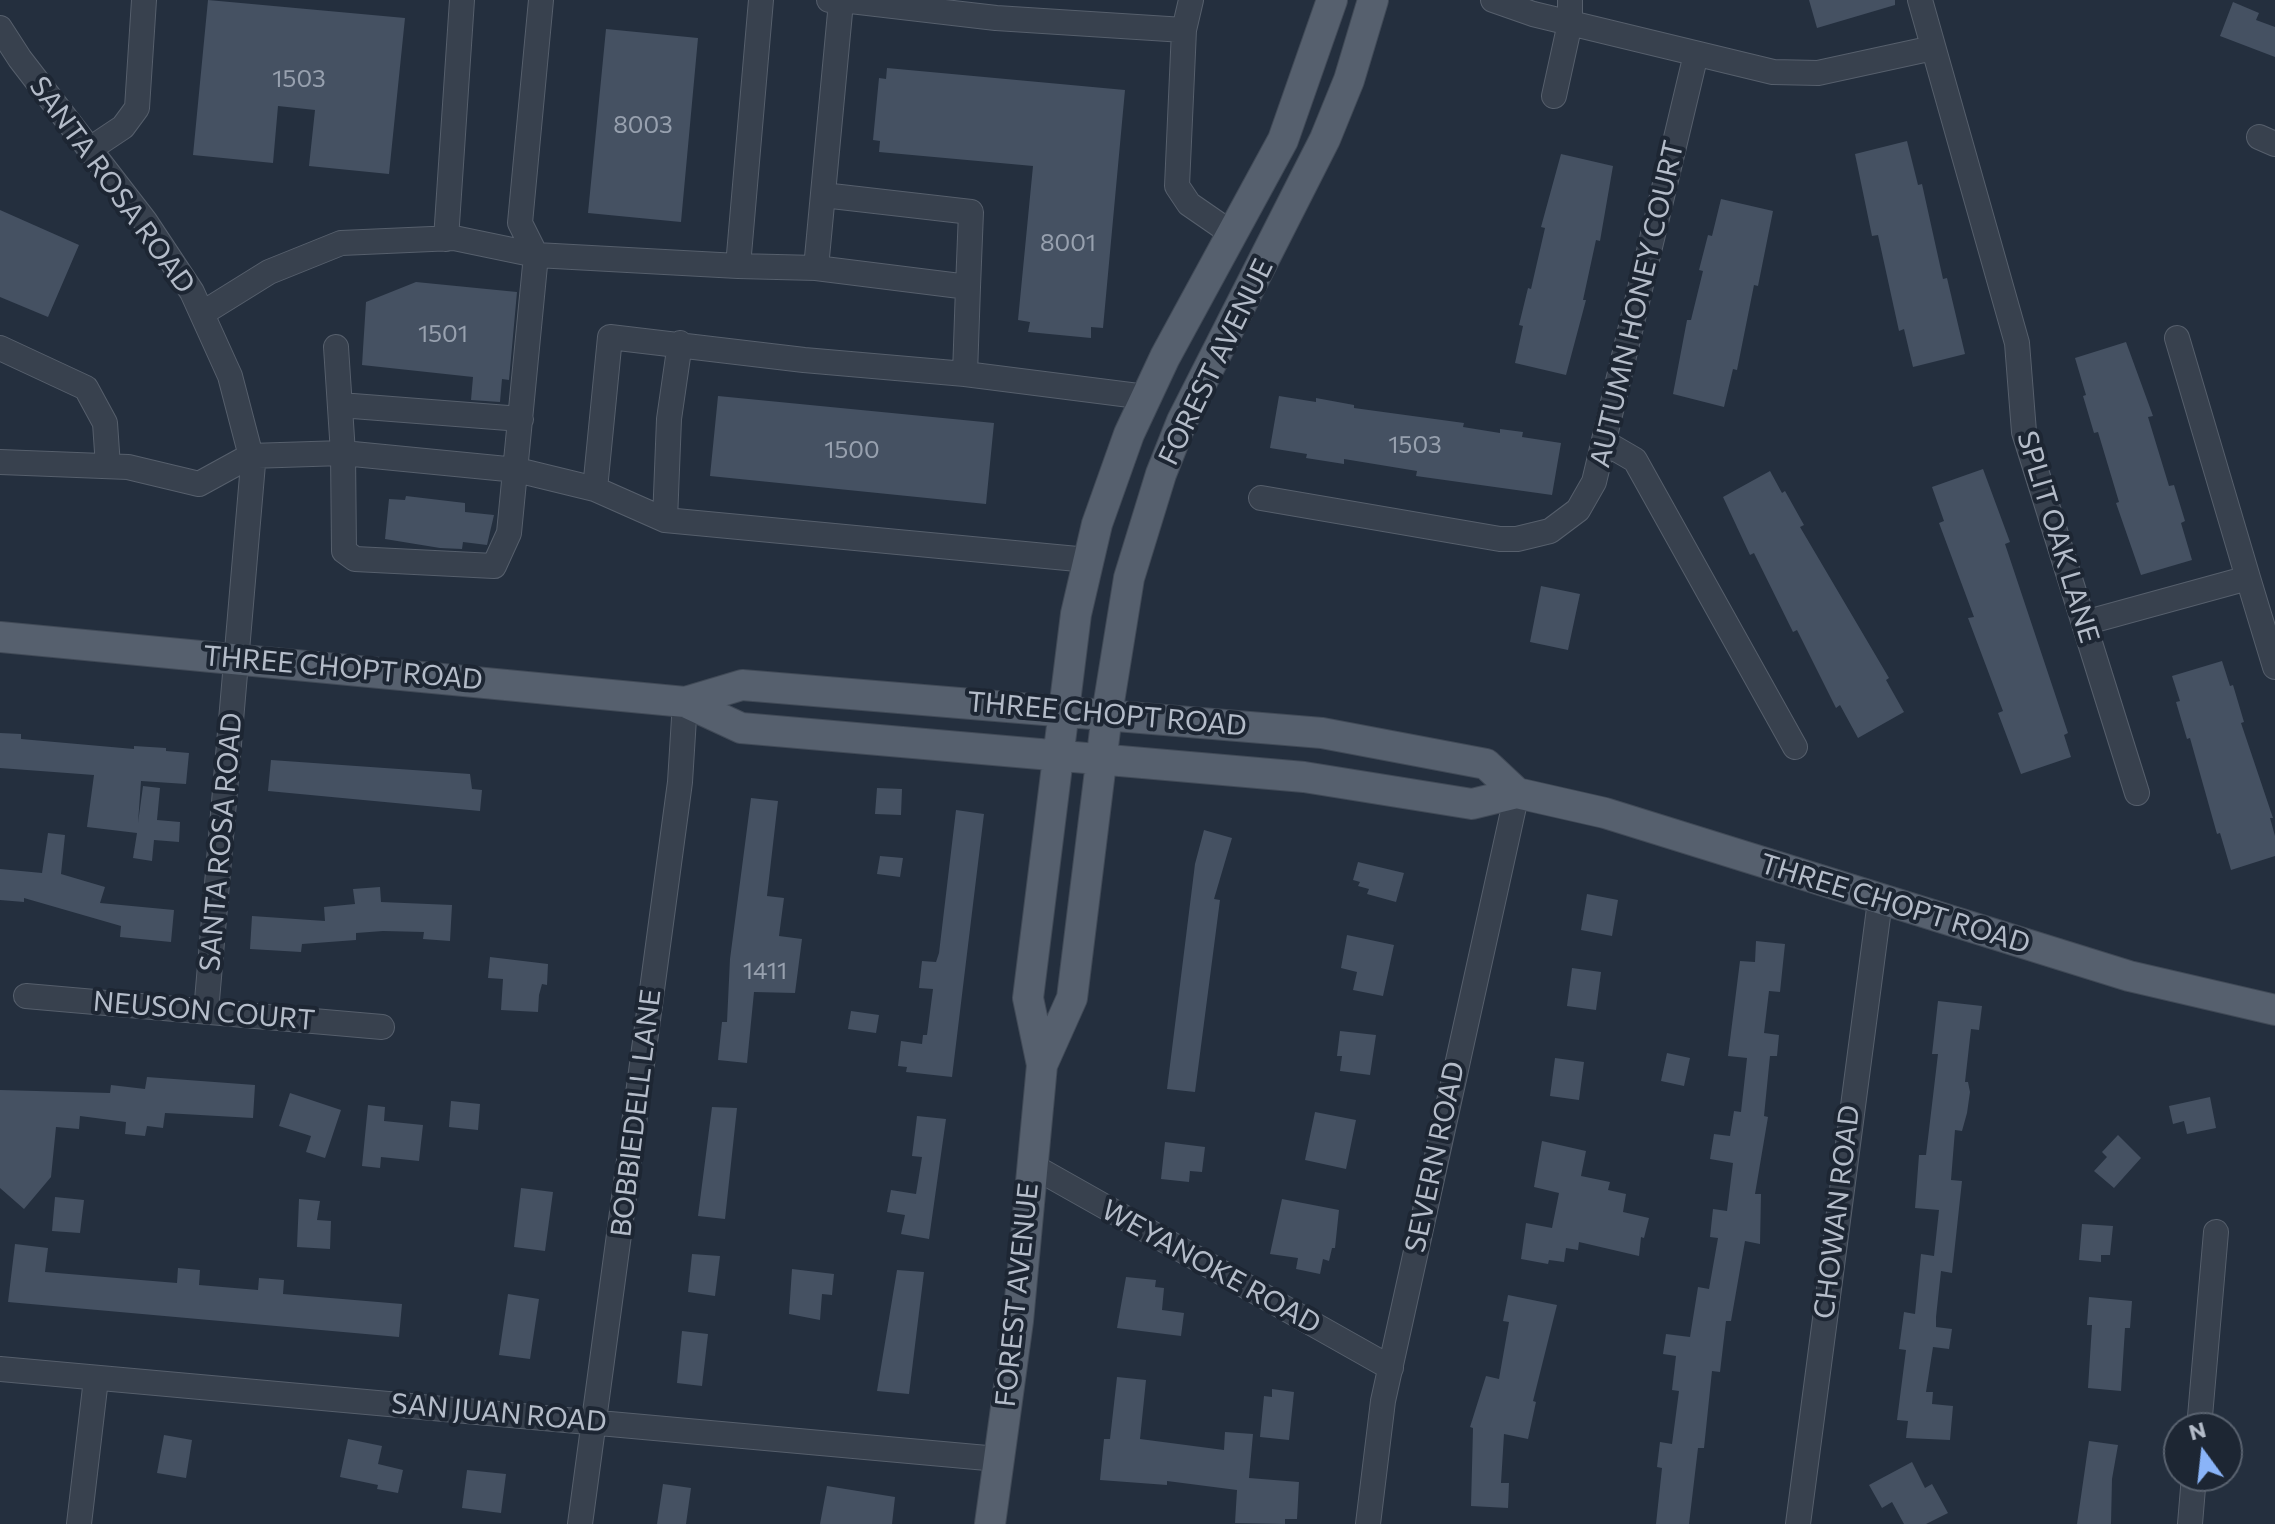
<!DOCTYPE html>
<style>
body{margin:0}
#map{position:relative;width:2275px;height:1524px;overflow:hidden;background:#242f3e;font-family:Commissioner,sans-serif}
canvas{display:block}
.north{position:absolute;left:2163px;top:1412px;width:80px;height:80px;box-sizing:border-box;background:#1d2633;border:2px solid #59626f;border-radius:50%;rotate:345deg;font-size:22px;font-weight:700;line-height:32px;text-align:center;color:#b4bcc9}
.north::after{content:'';display:block;margin:auto;width:28px;height:36px;background:#8ab4f8;clip-path:polygon(50% 0,100% 100%,50% 72%,0 100%)}
</style>
<div id="map">
<canvas width="2275" height="1524"></canvas>
<div class="north">N</div>
</div>
<script>
const context = document.querySelector('canvas').getContext('2d');
context.lineJoin = 'round';
function paint(path, color) {
  context.fillStyle = color;
  context.fill(path, 'evenodd');
}
function shape(rows) {
  const path = new Path2D();
  for (const r of rows) {
    path.moveTo(r[0], r[1]);
    for (let i = 2; i < r.length; i += 2) path.lineTo(r[i], r[i + 1]);
  }
  return path;
}
function strokePath(path, color, width, dash) {
  context.strokeStyle = color;
  context.lineWidth = width;
  context.lineCap = dash ? 'butt' : 'round';
  context.setLineDash(dash || []);
  context.stroke(path);
}
function label(font, color, halo, rows, align = 'center') {
  context.font = font + ' Commissioner,sans-serif';
  context.lineWidth = 8;
  context.setLineDash([]);
  context.textBaseline = 'middle';
  context.strokeStyle = halo;
  context.fillStyle = color;
  for (const [text, x, y, turn = 0] of rows) {
    context.save();
    context.translate(x, y);
    context.rotate((+turn || 0) * Math.PI / 180);
    context.textAlign = isNaN(turn) ? turn : align;
    if (halo) context.strokeText(text, 0, 0);
    context.fillText(text, 0, 0);
    context.restore();
  }
}
paint(shape([
 [208,0,405,18,389,174,309,166,315,110,278,106,273,163,193,155],
 [1809,0,1895,0,1895,5,1817,28],
 [2233,2,2259,13,2256,20,2275,27,2275,57,2220,36],
 [606,29,698,38,681,222,588,213],
 [887,68,1125,90,1103,328,1091,327,1091,338,1028,332,1030,322,1018,320,1033,166,879,152,880,141,873,140,879,78,886,79],
 [1907,141,1918,185,1922,184,1943,279,1947,278,1965,354,1913,367,1904,329,1899,331,1878,235,1872,236,1855,154],
 [1561,154,1613,166,1600,241,1596,240,1583,300,1586,300,1566,375,1515,363,1523,326,1519,325,1528,288,1531,289,1545,228,1541,227],
 [1721,199,1773,211,1758,286,1754,285,1737,370,1733,369,1724,407,1673,394,1687,320,1691,320,1703,271,1699,270,1708,235,1712,236],
 [0,210,79,245,48,317,0,297],
 [416,282,517,292,509,380,502,379,500,402,471,400,473,377,362,365,366,302],
 [2126,342,2153,416,2148,417,2169,486,2174,485,2185,521,2181,523,2192,560,2141,575,2116,503,2119,502,2098,432,2094,433,2083,396,2086,395,2075,358],
 [718,396,994,423,986,504,710,476],
 [1279,396,1316,402,1316,398,1354,405,1354,408,1464,423,1463,427,1500,433,1500,429,1523,432,1522,437,1561,443,1552,495,1416,476,1417,471,1344,459,1344,464,1306,458,1307,454,1270,448],
 [1983,469,2010,542,2005,544,2068,733,2064,735,2071,757,2021,774,1998,713,2003,711,1968,618,1974,617,1939,523,1944,521,1932,487],
 [1770,471,1782,493,1785,491,1804,525,1800,527,1889,678,1886,680,1904,712,1858,738,1840,705,1836,708,1797,630,1793,632,1754,553,1750,555,1723,497],
 [406,496,465,503,465,512,494,515,487,545,463,542,462,549,440,548,385,539,389,499,405,500],
 [1541,586,1580,594,1568,650,1530,642],
 [2222,661,2230,686,2233,685,2244,722,2241,723,2273,818,2270,818,2275,836,2275,856,2231,870,2220,833,2217,834,2190,738,2187,739,2176,702,2180,701,2172,676],
 [0,733,21,734,21,739,134,749,134,746,166,748,166,751,189,753,186,784,141,781,138,823,143,786,160,788,157,820,180,822,179,842,154,840,152,861,133,858,137,833,87,827,94,775,0,768],
 [271,760,470,774,472,789,482,790,480,811,268,791],
 [877,788,902,789,901,815,875,814],
 [751,798,778,801,767,896,784,898,779,936,802,939,795,993,754,992,747,1063,718,1060,722,1022,727,1022,730,959],
 [956,810,984,814,952,1077,906,1072,907,1067,898,1066,901,1041,922,1044,923,1035,927,1035,933,989,919,988,922,961,936,962,939,953],
 [1204,830,1232,838,1214,899,1220,900,1195,1092,1167,1089,1195,864],
 [48,833,65,835,61,874,105,887,100,903,174,910,171,942,120,937,121,926,24,898,24,902,0,900,0,869,42,873],
 [880,856,903,858,900,877,877,874],
 [1358,862,1404,873,1396,902,1367,894,1369,889,1358,886,1360,882,1353,880],
 [380,887,381,902,452,905,450,941,423,939,424,932,383,931,356,933,356,940,302,944,301,952,250,949,252,916,325,921,324,907,355,904,353,889],
 [1587,894,1618,900,1612,936,1581,930],
 [1347,935,1394,945,1383,996,1353,990,1357,972,1341,968],
 [1756,941,1785,944,1780,992,1769,991,1764,1033,1779,1035,1777,1056,1770,1056,1764,1116,1768,1117,1755,1194,1761,1194,1760,1244,1745,1241,1731,1321,1726,1321,1720,1372,1712,1371,1704,1448,1698,1448,1689,1524,1656,1524,1662,1468,1657,1467,1660,1442,1672,1444,1679,1391,1672,1390,1676,1356,1663,1354,1666,1334,1690,1337,1698,1287,1709,1289,1718,1238,1710,1237,1713,1209,1727,1211,1733,1163,1710,1159,1714,1134,1730,1136,1734,1111,1741,1112,1747,1058,1728,1056,1740,961,1755,962],
 [490,957,548,964,547,985,542,984,539,995,538,1012,501,1010,503,979,488,978],
 [1572,968,1601,972,1596,1010,1567,1006],
 [1938,1001,1982,1006,1979,1030,1971,1029,1965,1082,1968,1082,1970,1092,1967,1113,1962,1131,1955,1130,1951,1180,1962,1181,1952,1273,1941,1271,1936,1317,1936,1327,1952,1329,1949,1349,1933,1347,1926,1392,1933,1392,1932,1404,1953,1406,1950,1440,1906,1438,1908,1421,1897,1420,1906,1350,1899,1349,1904,1312,1915,1314,1921,1254,1934,1256,1939,1210,1915,1208,1919,1155,1926,1155,1938,1054,1932,1054],
 [851,1011,879,1015,876,1033,848,1029],
 [1340,1031,1376,1035,1370,1075,1340,1071,1342,1056,1337,1056],
 [1667,1053,1690,1058,1684,1086,1661,1081],
 [1555,1058,1584,1062,1579,1100,1550,1096],
 [147,1077,255,1085,253,1118,165,1113,163,1128,147,1126,145,1136,125,1134,126,1122,80,1116,79,1129,56,1127,51,1177,24,1209,0,1188,0,1090,110,1093,111,1085,145,1089],
 [290,1093,341,1110,325,1158,306,1152,311,1136,279,1126],
 [2210,1097,2216,1128,2187,1134,2184,1121,2173,1124,2169,1106],
 [451,1101,480,1104,478,1130,449,1127],
 [368,1105,385,1107,384,1121,423,1125,419,1161,381,1157,380,1168,362,1166],
 [712,1107,737,1108,725,1219,698,1216],
 [1315,1112,1356,1120,1346,1169,1305,1160],
 [917,1116,946,1119,929,1239,901,1234,905,1215,887,1212,891,1190,916,1194,922,1157,912,1156],
 [2118,1135,2141,1158,2114,1188,2094,1171,2107,1157,2102,1152],
 [1542,1141,1586,1151,1581,1176,1610,1182,1608,1190,1626,1194,1623,1212,1649,1218,1644,1238,1641,1237,1639,1256,1579,1242,1578,1250,1566,1248,1564,1262,1549,1260,1548,1264,1521,1259,1526,1223,1552,1228,1559,1193,1534,1187],
 [1165,1142,1205,1147,1202,1172,1190,1171,1189,1182,1161,1179],
 [521,1188,553,1192,545,1251,514,1247],
 [55,1197,84,1200,80,1233,52,1231],
 [299,1199,320,1201,317,1220,331,1221,330,1249,297,1247],
 [1282,1199,1339,1210,1335,1248,1332,1248,1329,1261,1323,1259,1320,1274,1296,1269,1298,1258,1270,1254],
 [2082,1224,2113,1226,2110,1255,2101,1255,2101,1262,2079,1260],
 [15,1244,48,1248,45,1272,177,1283,178,1268,200,1270,199,1285,258,1290,259,1278,284,1280,283,1294,402,1304,399,1337,8,1302],
 [692,1254,720,1256,715,1296,688,1292],
 [792,1269,834,1274,832,1295,822,1294,820,1320,789,1314],
 [897,1270,924,1272,909,1394,877,1391],
 [1126,1277,1156,1280,1155,1287,1164,1288,1162,1310,1184,1313,1181,1336,1117,1328],
 [508,1294,539,1299,530,1359,499,1355],
 [1508,1295,1557,1305,1533,1401,1536,1402,1528,1439,1504,1434,1501,1483,1509,1483,1508,1508,1471,1506,1473,1428,1470,1427,1486,1376,1499,1379,1509,1322,1503,1321],
 [2089,1297,2132,1301,2130,1328,2125,1328,2121,1391,2088,1388,2092,1325,2087,1325],
 [682,1331,708,1334,702,1386,677,1383],
 [1117,1377,1146,1380,1140,1439,1224,1450,1225,1432,1253,1434,1249,1478,1299,1482,1297,1519,1285,1519,1285,1524,1235,1523,1237,1490,1167,1481,1167,1485,1100,1480,1104,1439,1110,1439],
 [1272,1389,1294,1392,1289,1440,1260,1437,1264,1396,1272,1397],
 [164,1435,192,1440,186,1478,157,1473],
 [348,1439,382,1446,378,1464,403,1470,398,1493,377,1489,378,1485,340,1477],
 [2089,1441,2118,1445,2112,1479,2111,1524,2077,1524],
 [1912,1462,1925,1488,1932,1484,1948,1513,1926,1524,1904,1524,1892,1502,1882,1508,1869,1485],
 [467,1470,506,1474,501,1513,462,1508],
 [663,1484,691,1488,686,1524,657,1524],
 [827,1486,895,1497,892,1524,820,1524]
]), '#455162');
const minor = shape([
 [829,0,841,2,816,268,968,287,965,374,1146,397],
 [842,0,996,18,1184,30,1191,0],
 [1493,0,1533,14,1773,72,1818,73,1933,48],
 [1920,0,2017,343,2024,432,2137,793],
 [0,28,20,59,145,221,192,292,230,376,253,464,206,1012],
 [1184,30,1177,186,1189,204,1231,233],
 [1554,96,1570,23,1570,0],
 [2259,137,2275,144],
 [90,149,123,127,137,108,144,0],
 [823,195,971,212,968,287],
 [446,239,462,0],
 [536,255,520,223,541,0],
 [738,266,816,268],
 [203,313,269,272,341,243,454,238,536,255],
 [336,347,343,453,344,551,355,559,494,566,509,533,536,255,738,266,761,0],
 [0,348,86,388,105,423,108,466],
 [340,405,521,419],
 [1604,442,1635,460,1795,747],
 [0,462,128,467,199,484,250,456,343,453,517,470,595,489,610,337,804,360,965,374],
 [595,489,665,520,1088,560],
 [1261,498,1500,539,1517,539,1550,531,1578,510,1594,482,1696,54],
 [665,520,669,419,680,343],
 [2248,578,2275,667],
 [2084,623,2248,578,2177,338],
 [26,996,382,1027],
 [1031,1165,1391,1368],
 [0,1369,998,1459],
 [2199,1428,2216,1232],
 [79,1524,96,1379],
 [580,1524,680,782,685,702],
 [1368,1524,1383,1401,1517,793],
 [1798,1524,1880,901],
 [2190,1524,2194,1476]
]);
const major = shape([
 [0,637,685,702,741,728,1304,777,1472,804,1517,793,1605,813,2129,976,2275,1010],
 [685,702,742,685,1322,733,1486,764,1517,793],
 [1042,1065,1028,998,1076,614,1097,524,1129,434,1165,357,1283,140,1332,0],
 [990,1524,1018,1321,1042,1065,1072,998,1107,714,1129,578,1161,474,1182,421,1325,139,1349,80,1373,0]
]);
strokePath(minor, '#565f6c', 26);
strokePath(major, '#414a57', 32);
strokePath(minor, '#38414e', 24);
strokePath(major, '#56606e', 30);
label('24px', '#98a1af', null, [
 ["1503",299,79],
 ["8003",643,125],
 ["8001",1068,243],
 ["1501",443,334],
 ["1503",1415,445],
 ["1500",852,450],
 ["1411",765,971]
]);
label('28px', '#b4bcc9', '#1d2633', [
 ["SANTA ROSA ROAD",112,185,54],
 ["AUTUMN HONEY COURT",1637,304,-77],
 ["FOREST AVENUE",1216,362,-64],
 ["SPLIT OAK LANE",2058,537,73],
 ["THREE CHOPT ROAD",343,668,5],
 ["THREE CHOPT ROAD",1107,714,5],
 ["SANTA ROSA ROAD",221,842,-85],
 ["THREE CHOPT ROAD",1895,904,17],
 ["NEUSON COURT",204,1011,5],
 ["BOBBIEDELL LANE",636,1113,-83],
 ["SEVERN ROAD",1435,1157,-78],
 ["CHOWAN ROAD",1837,1212,-83],
 ["WEYANOKE ROAD",1211,1267,29],
 ["FOREST AVENUE",1017,1295,-84],
 ["SAN JUAN ROAD",499,1413,5]
]);
</script>
